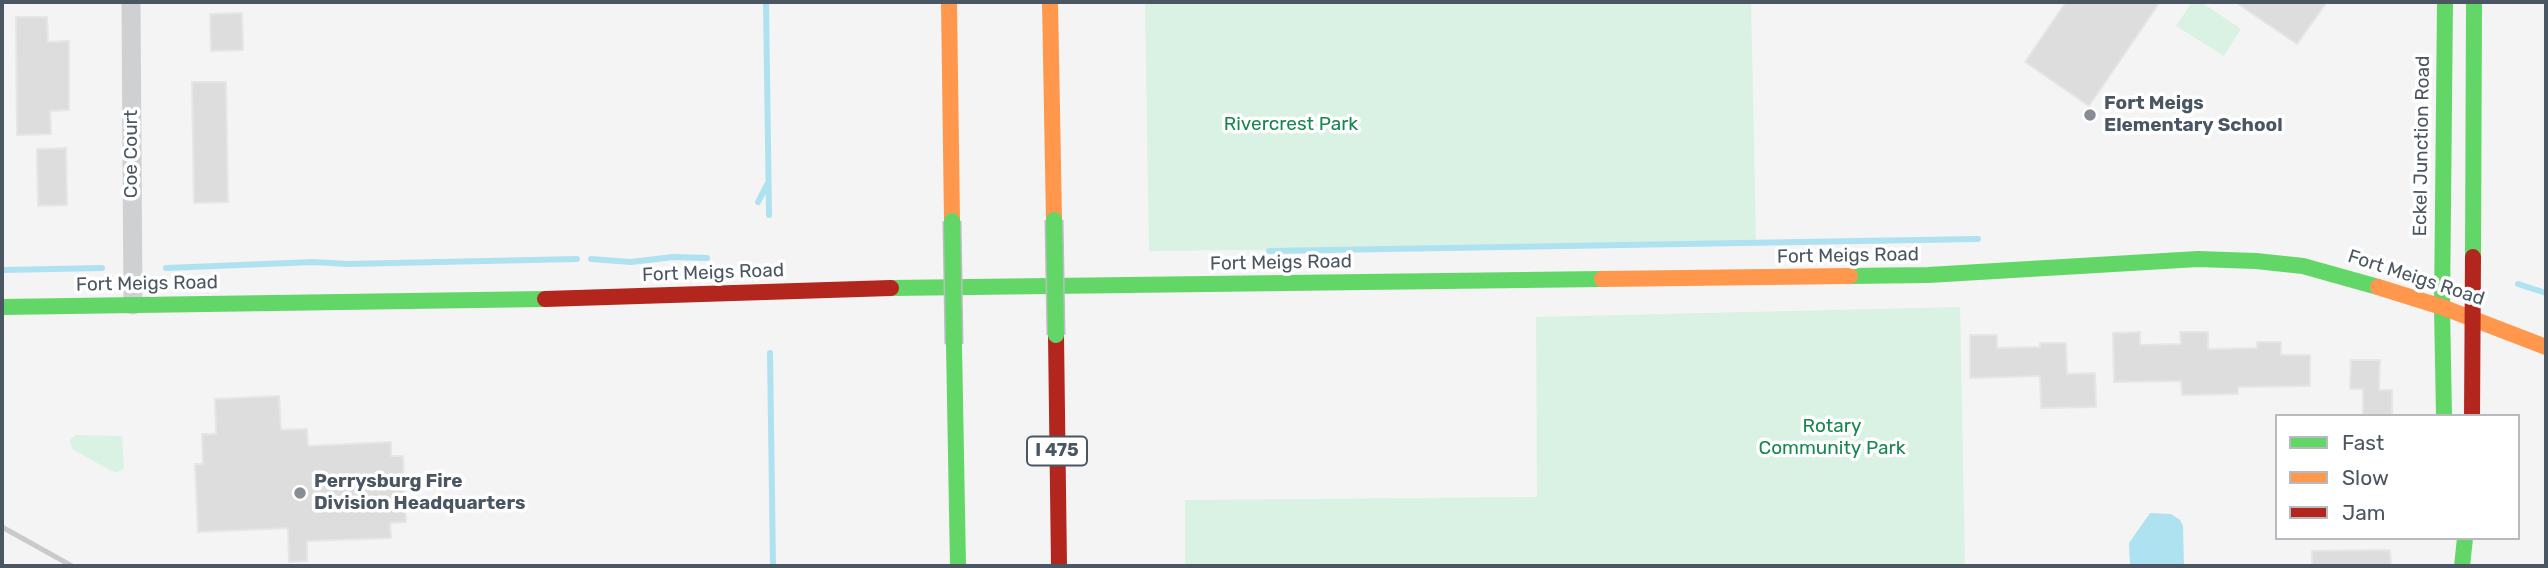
<!DOCTYPE html>
<style>
body{margin:0}
#map{position:relative;width:2548px;height:568px;overflow:hidden;background:#f4f4f4;font-family:Rubik,sans-serif}
canvas{display:block}
.frame{position:absolute;inset:0;border:4px solid #4a5661;pointer-events:none}
.legend{position:absolute;left:2275px;top:414px;width:245px;height:126px;box-sizing:border-box;background:#fff;border:2px solid #b7bbc0;margin:0;padding:9px 12px;list-style:none;font-size:21px;color:#4a5661}
.legend li{display:flex;align-items:center;gap:14px;height:35px}
.legend b{width:35px;border:2px solid #b7bbc0}
</style>
<div id="map">
<canvas width="2548" height="568"></canvas>
<div class="frame"></div>
<ul class="legend">
<li><b style="height:9px;background:#63d668"></b>Fast</li>
<li><b style="height:9px;background:#ff974d"></b>Slow</li>
<li><b style="height:9px;background:#b3261e"></b>Jam</li>
</ul>
</div>
<script>
const context = document.querySelector('canvas').getContext('2d');
context.lineJoin = 'round';
function paint(path, color) {
  context.fillStyle = color;
  context.fill(path, 'evenodd');
}
function shape(rows) {
  const path = new Path2D();
  for (const r of rows) {
    path.moveTo(r[0], r[1]);
    for (let i = 2; i < r.length; i += 2) path.lineTo(r[i], r[i + 1]);
  }
  return path;
}
function strokePath(path, color, width, dash) {
  context.strokeStyle = color;
  context.lineWidth = width;
  context.lineCap = dash ? 'butt' : 'round';
  context.setLineDash(dash || []);
  context.stroke(path);
}
function label(font, color, halo, rows, align = 'center') {
  context.font = font + ' Rubik,sans-serif';
  context.lineWidth = 7;
  context.setLineDash([]);
  context.textBaseline = 'middle';
  context.strokeStyle = halo;
  context.fillStyle = color;
  for (const [text, x, y, turn = 0] of rows) {
    context.save();
    context.translate(x, y);
    context.rotate((+turn || 0) * Math.PI / 180);
    context.textAlign = isNaN(turn) ? turn : align;
    if (halo) context.strokeText(text, 0, 0);
    context.fillText(text, 0, 0);
    context.restore();
  }
}
paint(shape([
 [1145,2,1751,2,1756,244,1149,251],
 [2192,2,2201,2,2241,29,2224,56,2176,26],
 [1960,307,1965,566,1185,566,1185,500,1537,497,1536,317],
 [75,435,122,436,124,469,116,472,111,471,72,449,70,440]
]), '#d9f2e3');
paint(shape([
 [2150,513,2171,514,2180,520,2183,526,2184,566,2130,566,2129,543]
]), '#aee2f0');
strokePath(shape([
 [766,2,769,215],
 [758,202,767,185],
 [1269,251,1978,239],
 [591,259,631,262,673,257,707,258],
 [166,268,314,262,347,264,577,259],
 [2,270,102,268],
 [2518,284,2546,293],
 [770,353,773,566]
]), '#aee2f0', 6);
const building = shape([
 [2066,2,2160,2,2089,106,2025,62,2066,2],
 [2235,2,2327,2,2297,44,2235,2],
 [242,13,243,50,211,51,210,14,242,13],
 [16,17,47,17,48,42,69,41,69,110,50,111,51,134,17,135,16,17],
 [192,82,226,82,228,202,194,203,192,82],
 [66,148,67,205,38,206,37,149,66,148],
 [2140,332,2140,345,2181,344,2180,332,2208,332,2208,349,2257,348,2257,342,2281,342,2281,355,2310,355,2310,386,2238,387,2238,394,2182,395,2181,381,2114,382,2113,333,2140,332],
 [1970,335,1997,335,1997,348,2040,347,2040,343,2066,343,2067,374,2095,373,2096,407,2041,408,2040,376,1970,378,1970,335],
 [2351,360,2380,360,2379,390,2392,390,2392,416,2363,416,2363,389,2350,389,2351,360],
 [279,396,281,430,307,429,308,446,391,442,391,456,403,456,406,522,390,523,391,538,307,541,307,561,289,562,288,528,198,532,195,464,203,464,202,434,216,434,215,399,279,396],
 [2390,550,2391,566,2312,566,2312,551,2390,550]
]);
paint(building, '#ddddde');
strokePath(building, '#e5e6e7', 2);
strokePath(shape([
 [131,2,133,305]
]), '#ced0d2', 19);
strokePath(shape([
 [2473,257,2474,2],
 [1850,276,1928,275,2198,259,2256,261,2303,266,2378,287],
 [891,288,1602,279],
 [2,307,545,299],
 [954,344,958,566],
 [2444,416,2442,307,2445,2],
 [2462,566,2465,538]
]), '#63d668', 16);
strokePath(shape([
 [949,2,952,221],
 [1050,2,1054,220],
 [1602,279,1850,276],
 [2378,287,2442,307,2546,347]
]), '#ff974d', 16);
strokePath(shape([
 [545,299,891,288],
 [1056,335,1059,566],
 [2472,416,2473,257]
]), '#b3261e', 16);
strokePath(shape([
 [2,527,72,566]
]), '#c9cacc', 5);
const fastBridge = shape([
 [1054,220,1056,335],
 [952,221,954,344]
]);
strokePath(fastBridge, '#b9bec3', 19, []);
strokePath(fastBridge, '#63d668', 16);
for (const [x, y, r, color] of [
 [2090,115,7,"#868d94"],
 [300,493,7,"#868d94"]
]) {
  const dot = new Path2D();
  dot.arc(x, y, r, 0, 2 * Math.PI);
  context.fillStyle = color;
  context.fill(dot);
  strokePath(dot, '#fff', 2.5);
}
for (const [x, y, w] of [
 [1057,451,60]
]) {
  const box = new Path2D();
  box.roundRect(x - w / 2, y - 14.5, w, 29, 5);
  context.fillStyle = '#fff';
  context.fill(box);
  strokePath(box, '#4a5661', 2);
}
label('bold 18px', '#4a5661', null, [
 ["I 475",1057,451]
]);
label('bold 19px', '#4a5661', '#fff', [
 ["Fort Meigs",2104,104],
 ["Elementary School",2104,126],
 ["Perrysburg Fire",314,482],
 ["Division Headquarters",314,504]
], 'left');
label('19px', '#17864f', '#fff', [
 ["Rivercrest Park",1291,125],
 ["Rotary",1832,427],
 ["Community Park",1832,449]
]);
label('19px', '#4a5661', '#fff', [
 ["Eckel Junction Road",2422,146,-89],
 ["Coe Court",132,154,-90],
 ["Fort Meigs Road",1848,256,-1],
 ["Fort Meigs Road",1281,263,-1],
 ["Fort Meigs Road",713,273,-2],
 ["Fort Meigs Road",2416,278,18],
 ["Fort Meigs Road",147,284,-1]
]);
</script>
